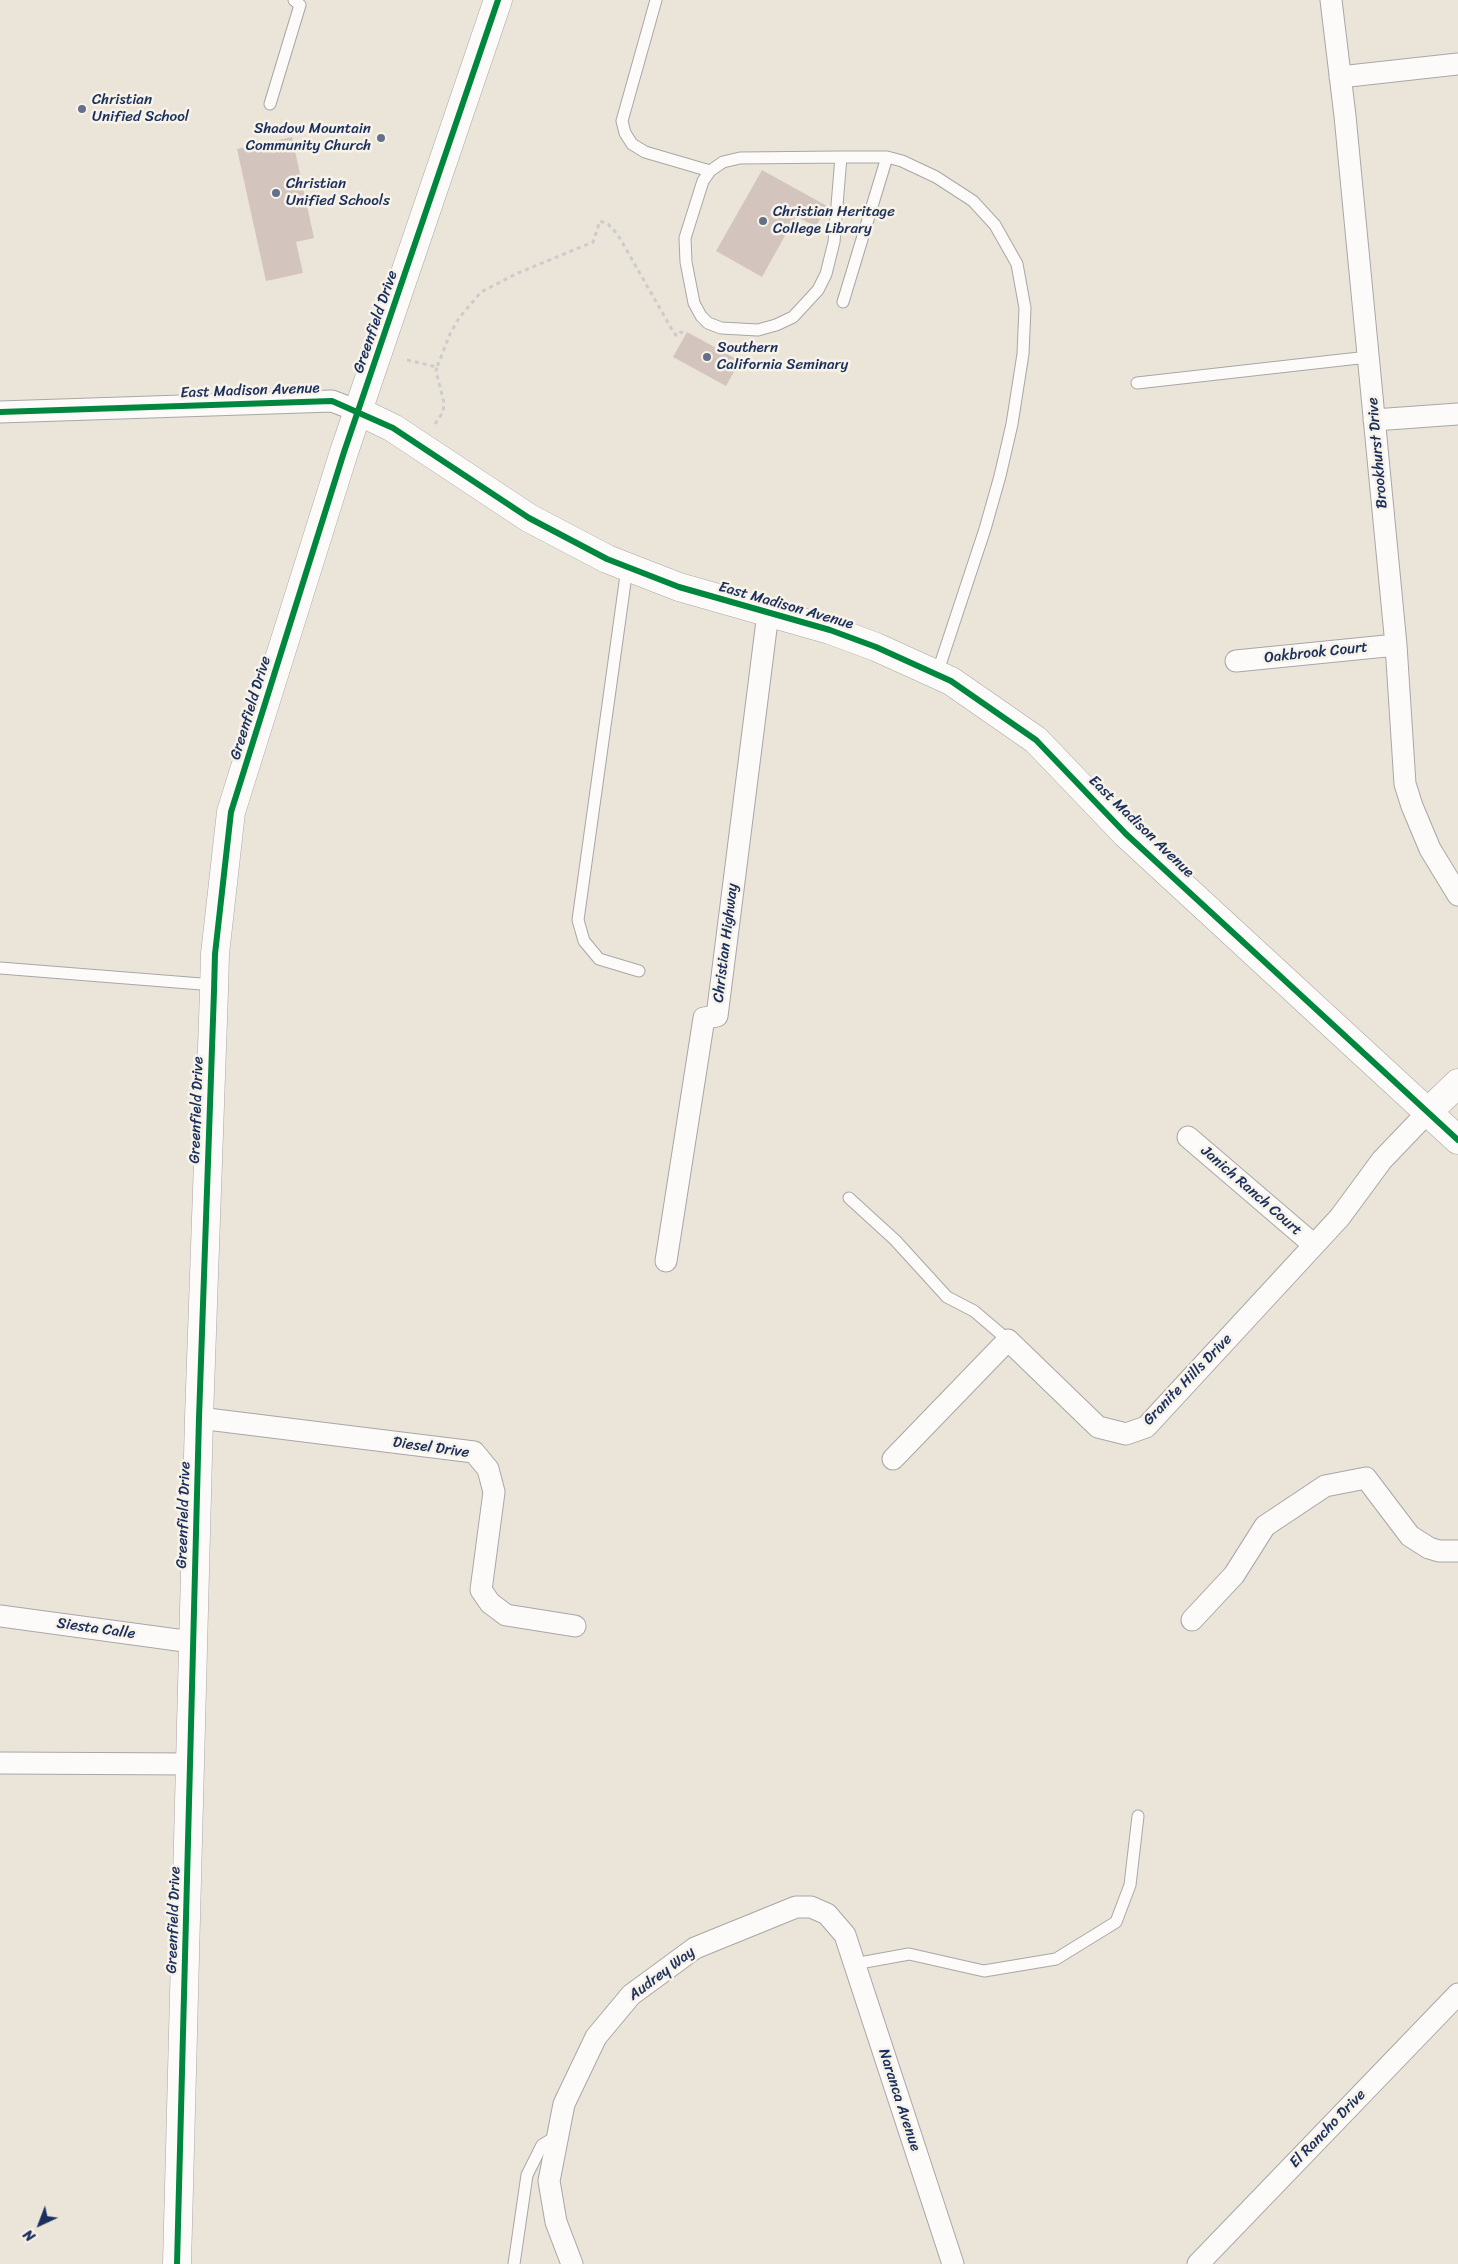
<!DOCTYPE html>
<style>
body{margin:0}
#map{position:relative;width:1458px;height:2264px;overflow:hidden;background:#ebe5d9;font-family:Sriracha,sans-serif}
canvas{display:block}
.north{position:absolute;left:15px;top:2199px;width:50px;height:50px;-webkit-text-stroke:4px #f7f3e8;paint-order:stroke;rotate:223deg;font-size:14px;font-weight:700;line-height:20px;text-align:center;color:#1b2f5e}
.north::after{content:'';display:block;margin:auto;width:18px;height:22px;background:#1b2f5e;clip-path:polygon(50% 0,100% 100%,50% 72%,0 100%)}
</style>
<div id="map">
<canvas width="1458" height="2264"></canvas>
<div class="north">N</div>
</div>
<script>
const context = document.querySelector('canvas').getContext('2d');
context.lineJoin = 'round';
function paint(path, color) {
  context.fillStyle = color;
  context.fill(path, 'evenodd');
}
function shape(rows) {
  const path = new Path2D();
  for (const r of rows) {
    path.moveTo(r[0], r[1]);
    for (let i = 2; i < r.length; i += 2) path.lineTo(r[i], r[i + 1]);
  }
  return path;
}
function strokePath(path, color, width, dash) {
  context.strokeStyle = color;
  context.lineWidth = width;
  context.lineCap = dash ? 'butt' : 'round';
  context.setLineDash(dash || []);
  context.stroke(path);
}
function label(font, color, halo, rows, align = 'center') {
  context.font = font + ' Sriracha,sans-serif';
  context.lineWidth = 5;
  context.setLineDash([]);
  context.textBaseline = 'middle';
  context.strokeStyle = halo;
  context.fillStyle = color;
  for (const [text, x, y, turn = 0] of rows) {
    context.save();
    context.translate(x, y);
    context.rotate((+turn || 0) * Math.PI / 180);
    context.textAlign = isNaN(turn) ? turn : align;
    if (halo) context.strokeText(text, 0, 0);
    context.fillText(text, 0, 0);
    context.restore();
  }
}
paint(shape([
 [292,137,314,238,296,242,303,273,266,281,237,149],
 [762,170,827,206,816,227,796,216,762,277,716,251],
 [687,332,740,361,726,386,673,357]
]), '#d3c5be');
const lane = shape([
 [656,0,622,121,625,133,632,144,645,152,710,171],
 [270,104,300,5,294,0],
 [841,157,834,242,826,274,818,290,793,317,776,325,758,330,721,328,708,323,701,316,694,303,686,262,685,238,703,181,710,171,723,162,740,158,841,157,887,157,902,161,936,177,973,201,995,225,1017,264,1025,308,1023,354,1012,424,1000,476,985,529,937,674],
 [843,302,887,157],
 [1137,383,1368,357],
 [627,568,578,920,584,941,599,959,639,971],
 [0,968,214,985],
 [849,1198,895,1240,947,1297,974,1311,1008,1340],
 [854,1964,909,1954,984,1971,1056,1959,1116,1922,1130,1885,1138,1816],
 [514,2264,527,2175,542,2145,557,2136]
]);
const street = shape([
 [1331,0,1345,116,1396,645,1405,784,1412,806,1430,849,1458,895],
 [1340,77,1458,64],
 [0,412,332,401,358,411],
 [1374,420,1458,414],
 [1236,661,1396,645],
 [1188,1137,1314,1245],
 [666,1261,704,1018,717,1016,768,613],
 [199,1418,474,1452,488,1469,494,1492,481,1590,490,1603,506,1615,575,1626],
 [893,1459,1008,1340,1098,1427,1126,1434,1146,1427,1340,1217,1382,1160,1428,1112],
 [0,1616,192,1642],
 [1192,1620,1234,1575,1265,1526,1325,1486,1366,1478,1410,1536,1429,1548,1439,1551,1458,1551],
 [0,1763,190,1764],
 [572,2264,556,2222,549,2181,564,2104,596,2037,631,1995,695,1948,796,1907,811,1907,827,1914,845,1935,953,2264],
 [1198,2264,1458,1994]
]);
const secondary = shape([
 [358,411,393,428,529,518,607,559,679,587,830,630,876,647,951,681,1036,740,1126,834,1458,1140],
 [1428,1112,1458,1083],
 [177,2264,199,1418,214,991,215,954,231,812,344,452,498,0]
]);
strokePath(lane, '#a8a7a6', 13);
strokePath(street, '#a8a7a6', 23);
strokePath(secondary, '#a8a7a6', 29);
strokePath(shape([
 [407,360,437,367,450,334,459,318,481,292,518,273,593,242,600,221,608,224,618,235,674,333,677,336,681,332,684,333],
 [435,424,443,412,444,403,436,371,437,367]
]), '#cccccd', 3, [4, 4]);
strokePath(lane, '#fcfbf9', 11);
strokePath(street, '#fcfbf9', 21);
strokePath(secondary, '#fcfbf9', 28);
strokePath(shape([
 [0,412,332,401,393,428,529,518,607,559,679,587,830,630,876,647,951,681,1036,740,1126,834,1458,1140],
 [177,2264,199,1418,214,991,215,954,231,812,344,452,498,0]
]), '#00873e', 6);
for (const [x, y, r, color] of [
 [82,109,5,"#646f89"],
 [381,138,5,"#646f89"],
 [276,193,5,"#646f89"],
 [763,221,5,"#646f89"],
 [707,357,5,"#646f89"]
]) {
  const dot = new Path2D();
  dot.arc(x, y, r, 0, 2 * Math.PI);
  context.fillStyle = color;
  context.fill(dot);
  strokePath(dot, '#f7f3e8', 2);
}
label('15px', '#1b2f5e', '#f7f3e8', [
 ["Christian",92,100],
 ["Unified School",92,117],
 ["Shadow Mountain",371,129,"right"],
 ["Community Church",371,146,"right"],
 ["Christian",286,184],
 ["Unified Schools",286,201],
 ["Christian Heritage",773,212],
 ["College Library",773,229],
 ["Southern",717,348],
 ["California Seminary",717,365]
], 'left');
label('15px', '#1b2f5e', '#f7f3e8', [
 ["Greenfield Drive",376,322,-71],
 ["East Madison Avenue",250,391,-2],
 ["Brookhurst Drive",1378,453,-95],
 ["East Madison Avenue",786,606,16],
 ["Oakbrook Court",1316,653,-6],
 ["Greenfield Drive",251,708,-73],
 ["East Madison Avenue",1141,827,44],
 ["Christian Highway",726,943,-83],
 ["Greenfield Drive",197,1110,-88],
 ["Janich Ranch Court",1251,1191,41],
 ["Granite Hills Drive",1188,1380,-46],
 ["Diesel Drive",431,1448,8],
 ["Greenfield Drive",184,1515,-88],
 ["Siesta Calle",96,1629,8],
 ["Greenfield Drive",174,1920,-88],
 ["Audrey Way",662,1974,-37],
 ["Naranca Avenue",899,2100,72],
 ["El Rancho Drive",1328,2129,-46]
]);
</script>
